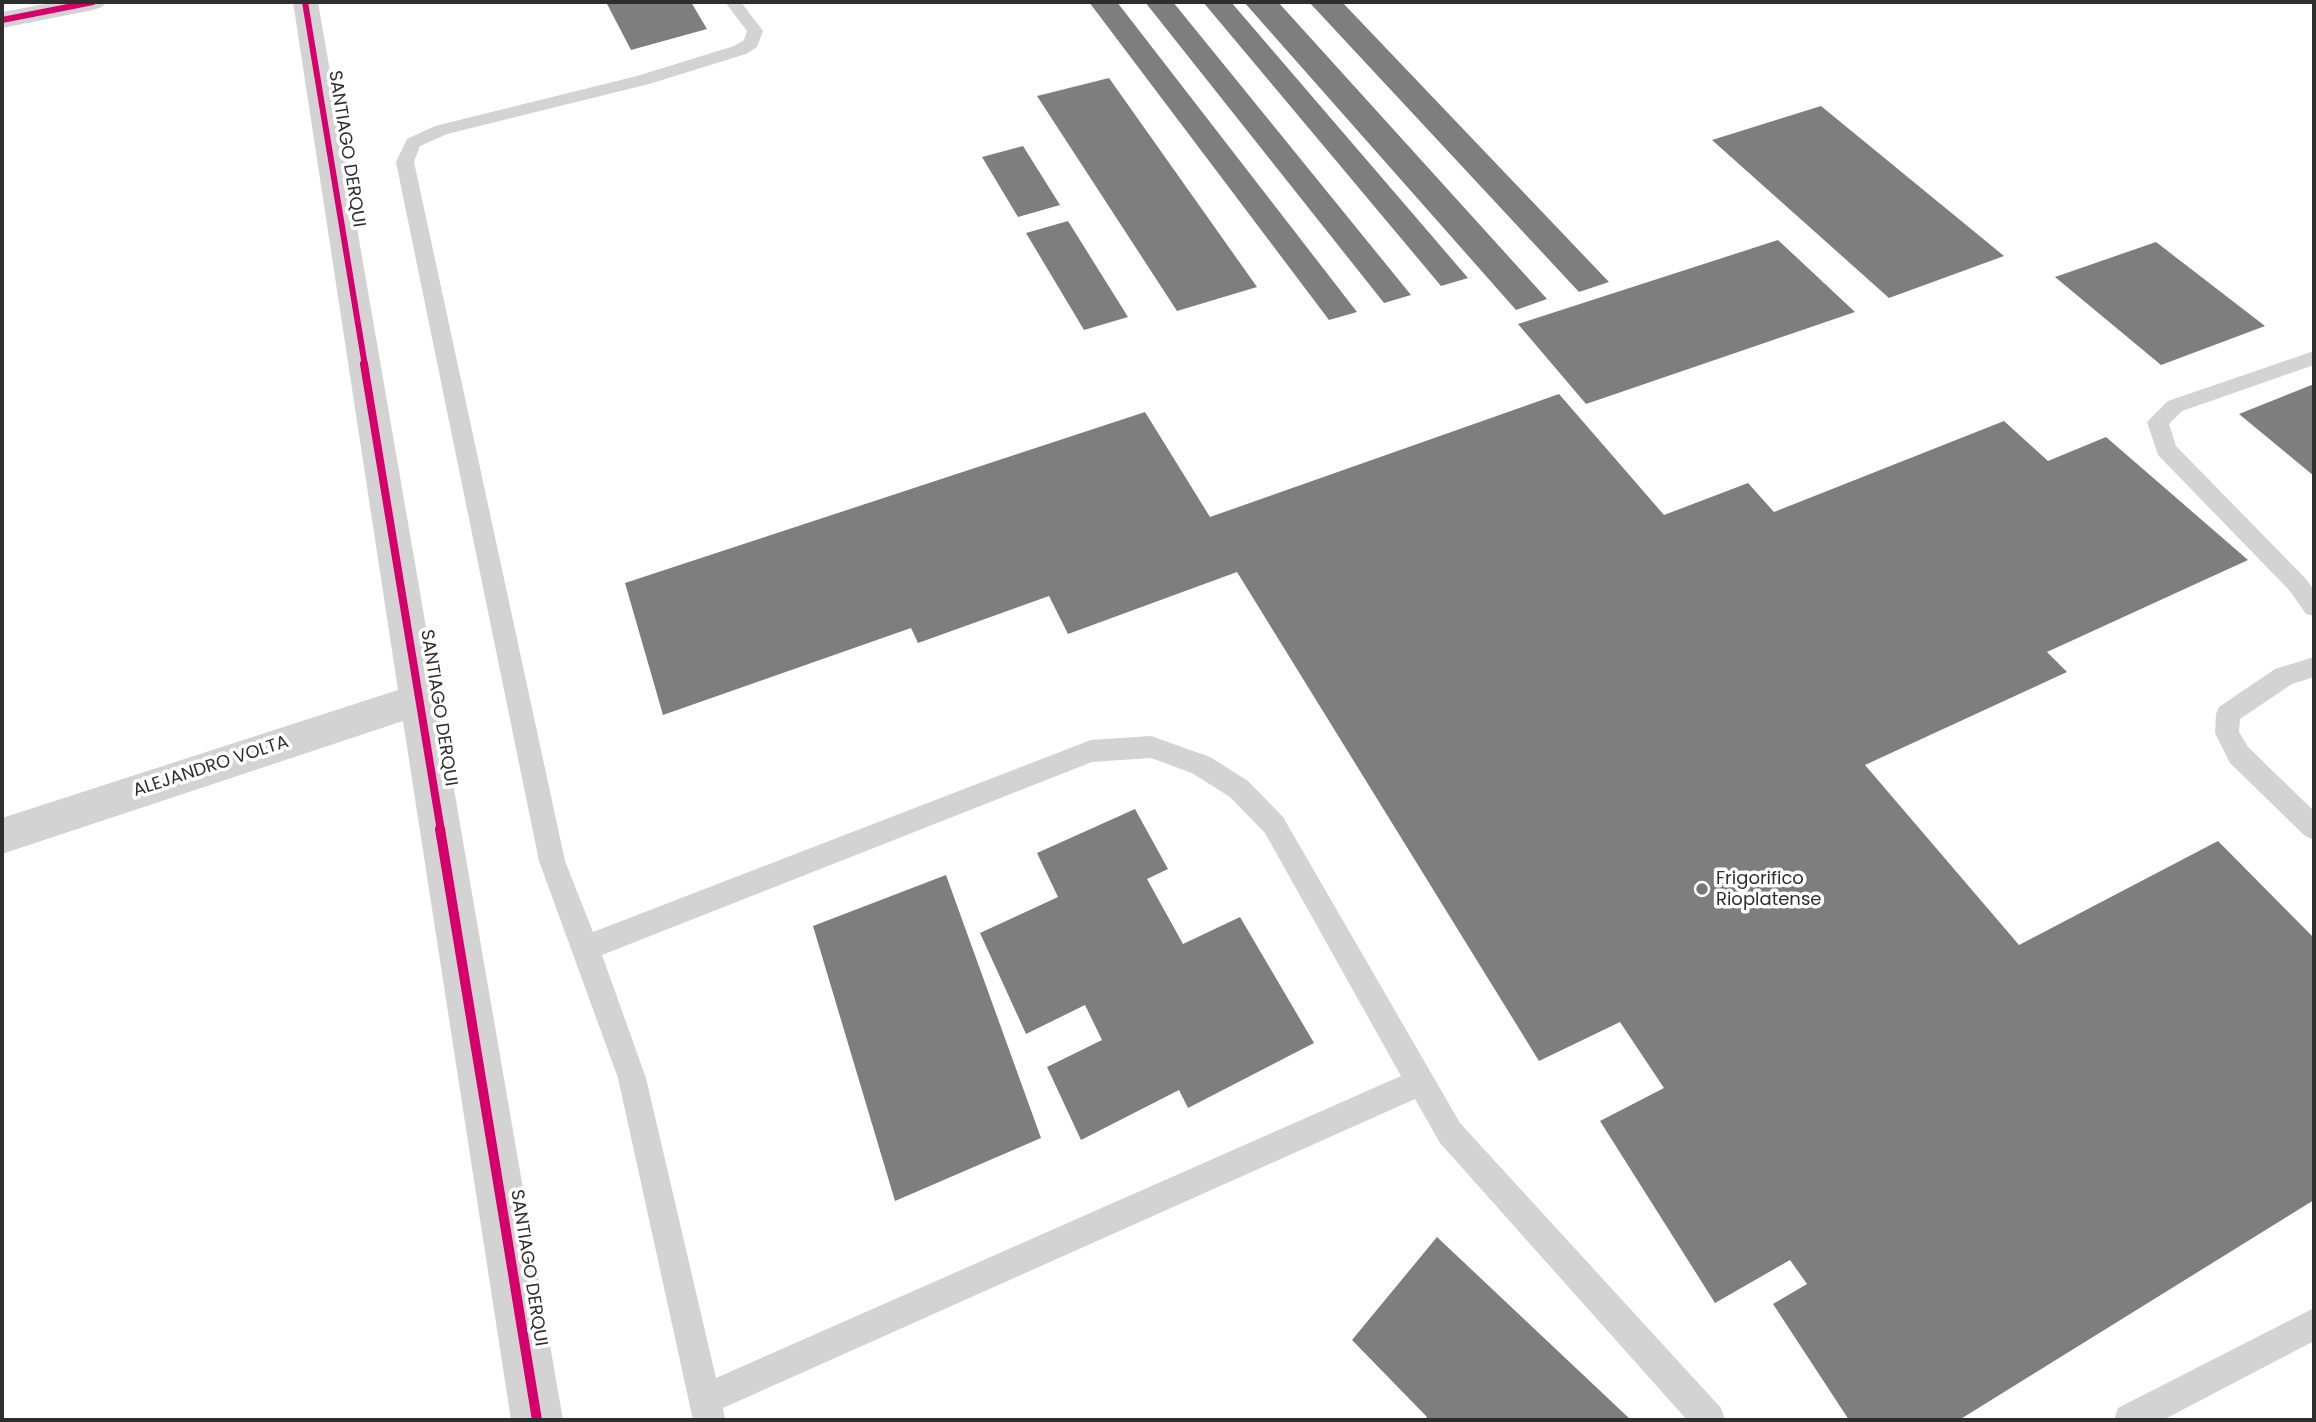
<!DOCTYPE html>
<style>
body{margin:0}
#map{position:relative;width:2316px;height:1422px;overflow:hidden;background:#fff;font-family:Poppins,sans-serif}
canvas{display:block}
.frame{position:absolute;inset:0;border:4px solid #2e2e2e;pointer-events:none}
</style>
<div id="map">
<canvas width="2316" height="1422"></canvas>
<div class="frame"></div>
</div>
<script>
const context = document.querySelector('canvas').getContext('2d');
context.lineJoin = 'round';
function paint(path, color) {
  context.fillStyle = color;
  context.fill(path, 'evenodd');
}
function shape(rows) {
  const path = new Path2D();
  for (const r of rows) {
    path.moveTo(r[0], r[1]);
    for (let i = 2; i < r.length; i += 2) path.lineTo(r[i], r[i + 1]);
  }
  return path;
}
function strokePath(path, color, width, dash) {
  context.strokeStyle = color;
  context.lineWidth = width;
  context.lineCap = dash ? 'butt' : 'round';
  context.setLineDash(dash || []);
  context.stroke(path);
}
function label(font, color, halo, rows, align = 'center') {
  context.font = font + ' Poppins,sans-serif';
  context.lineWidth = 7;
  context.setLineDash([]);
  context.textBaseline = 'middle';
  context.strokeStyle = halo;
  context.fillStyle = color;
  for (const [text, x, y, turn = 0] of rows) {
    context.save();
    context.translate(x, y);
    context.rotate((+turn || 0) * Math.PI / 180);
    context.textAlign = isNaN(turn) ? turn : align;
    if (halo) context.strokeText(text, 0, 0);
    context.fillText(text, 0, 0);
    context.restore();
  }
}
paint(shape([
 [606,2,691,2,707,29,631,50],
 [1089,2,1117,2,1357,312,1329,320],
 [1145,2,1173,2,1411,295,1384,303],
 [1203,2,1231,2,1468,278,1441,286],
 [1244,2,1278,2,1547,299,1516,310],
 [1309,2,1342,2,1609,282,1579,292],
 [1109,78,1257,287,1177,311,1037,96],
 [1821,106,2004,256,1889,298,1712,140],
 [1023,146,1060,205,1018,217,982,157],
 [1068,221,1128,317,1084,330,1026,233],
 [1778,240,1855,312,1586,404,1518,324],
 [2156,242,2265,326,2161,365,2055,277],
 [2314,384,2314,476,2239,414],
 [1559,394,1664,515,1748,483,1774,512,2004,421,2048,461,2106,437,2248,560,2047,652,2067,672,1865,765,2019,945,2218,841,2314,938,2314,1200,1959,1420,1849,1420,1773,1304,1807,1284,1790,1260,1715,1303,1600,1121,1664,1088,1620,1022,1539,1061,1237,572,1068,634,1049,596,918,643,911,628,663,715,625,583,1145,412,1210,517],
 [1135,809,1168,869,1147,879,1183,944,1240,917,1314,1043,1188,1108,1179,1090,1081,1140,1047,1067,1102,1040,1085,1005,1026,1034,980,933,1058,897,1037,853],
 [946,875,1041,1138,895,1201,813,926],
 [1437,1237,1631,1420,1424,1420,1427,1417,1352,1340]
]), '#7e7e7e');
paint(shape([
 [725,2,741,2,763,31,757,47,746,54,649,84,447,134,420,146,414,162,565,861,593,932,1091,740,1151,736,1210,757,1248,781,1283,817,1460,1123,1721,1408,1725,1420,1687,1420,1440,1143,1415,1099,723,1408,725,1420,693,1420,618,1078,539,861,396,162,407,139,435,126,637,76,734,46,744,40,747,31,725,2],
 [1151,758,1192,773,1230,797,1265,833,1401,1076,716,1378,646,1078,602,955,1092,762,1151,758],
 [2314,351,2314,365,2182,411,2169,424,2176,446,2306,579,2314,590,2314,616,2306,614,2290,591,2158,455,2147,422,2168,401,2314,351],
 [2314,657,2314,677,2292,684,2240,719,2239,732,2248,747,2314,811,2314,840,2305,836,2230,763,2215,733,2216,714,2219,707,2275,669,2314,657],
 [2314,1308,2314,1341,2163,1420,2114,1420,2118,1408,2314,1308]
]), '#d3d3d3');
paint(shape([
 [56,2,106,2,102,7,93,10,2,28,2,12,56,2],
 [293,2,318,2,563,1420,511,1420,403,721,2,854,2,818,398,690,293,2]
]), '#d3d3d3');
strokePath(shape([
 [305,2,365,366],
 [2,20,93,2]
]), '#d6006c', 6);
strokePath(shape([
 [364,364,441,831]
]), '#d6006c', 8);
strokePath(shape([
 [440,829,537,1420]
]), '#d6006c', 10);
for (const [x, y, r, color] of [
 [1702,889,7,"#777"]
]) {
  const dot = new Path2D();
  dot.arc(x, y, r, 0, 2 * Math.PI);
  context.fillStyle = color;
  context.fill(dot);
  strokePath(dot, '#fff', 2.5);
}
label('18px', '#2e2e2e', '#fff', [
 ["SANTIAGO DERQUI",346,149,81],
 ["SANTIAGO DERQUI",438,708,81],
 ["ALEJANDRO VOLTA",211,767,-18],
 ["SANTIAGO DERQUI",528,1268,81]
]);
label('18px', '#2e2e2e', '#fff', [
 ["Frigorifico",1716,879],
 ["Rioplatense",1716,900]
], 'left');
</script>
